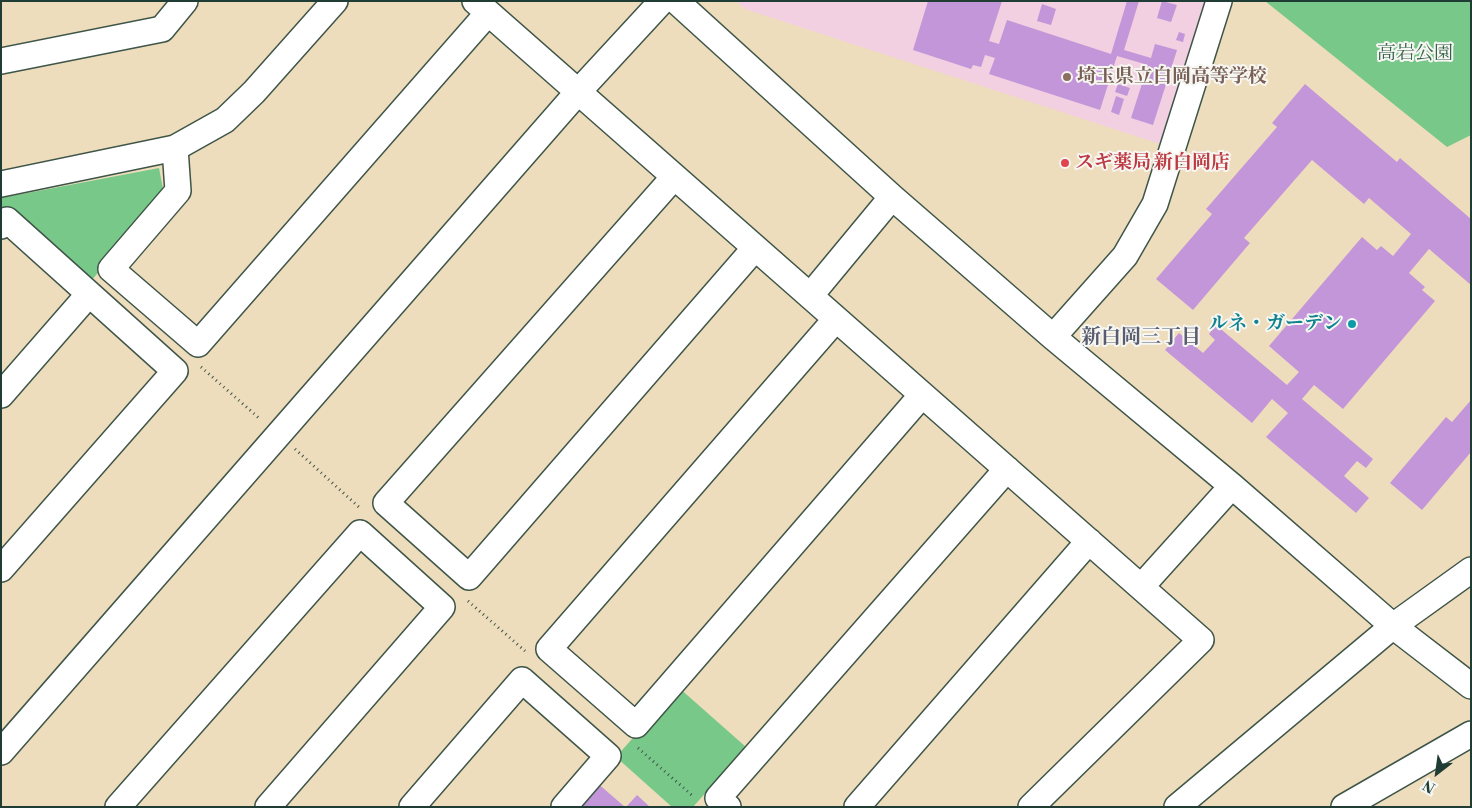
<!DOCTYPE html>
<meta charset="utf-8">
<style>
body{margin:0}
#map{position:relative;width:1472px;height:808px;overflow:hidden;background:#eeddbc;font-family:"Libre Bodoni",serif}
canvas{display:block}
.frame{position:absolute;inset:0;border:2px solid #1f3d34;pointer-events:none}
.north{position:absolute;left:1412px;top:748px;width:50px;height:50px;-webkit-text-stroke:4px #f6f6f2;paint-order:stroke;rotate:210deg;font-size:14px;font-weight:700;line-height:20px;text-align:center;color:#1f3d34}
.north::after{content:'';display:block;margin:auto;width:18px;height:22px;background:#1f3d34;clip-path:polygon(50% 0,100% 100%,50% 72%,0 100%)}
</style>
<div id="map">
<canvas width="1472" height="808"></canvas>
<div class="frame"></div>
<div class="north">N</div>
</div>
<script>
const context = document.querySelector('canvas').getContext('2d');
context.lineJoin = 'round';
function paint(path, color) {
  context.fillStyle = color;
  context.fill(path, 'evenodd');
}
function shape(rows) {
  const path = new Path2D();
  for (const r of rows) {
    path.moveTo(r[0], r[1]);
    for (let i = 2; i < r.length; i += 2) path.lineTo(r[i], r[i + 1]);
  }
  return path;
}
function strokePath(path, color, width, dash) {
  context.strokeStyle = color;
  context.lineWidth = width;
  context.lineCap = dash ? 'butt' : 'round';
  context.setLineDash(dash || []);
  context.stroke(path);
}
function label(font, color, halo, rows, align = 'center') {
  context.font = font + ' "Libre Bodoni","Noto Serif JP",serif';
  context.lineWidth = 4;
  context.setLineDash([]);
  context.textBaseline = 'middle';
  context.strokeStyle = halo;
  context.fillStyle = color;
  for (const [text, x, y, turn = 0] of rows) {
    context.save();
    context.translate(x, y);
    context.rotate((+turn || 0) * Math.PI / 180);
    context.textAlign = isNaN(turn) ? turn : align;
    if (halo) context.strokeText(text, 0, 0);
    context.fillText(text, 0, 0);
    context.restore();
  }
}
paint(shape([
 [736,1,1205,1,1160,144,745,9]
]), '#f2cfe1');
paint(shape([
 [1265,1,1471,1,1471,135,1447,147],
 [159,168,164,194,91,281,1,206,1,198],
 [678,687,746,747,693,807,672,807,616,757]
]), '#78c889');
paint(shape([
 [928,1,1002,1,989,41,999,44,1007,20,1111,54,1127,1,1139,1,1124,50,1151,58,1155,44,1177,50,1153,125,1131,118,1148,65,1117,56,1100,110,989,74,995,58,985,55,981,67,973,65,971,69,913,50],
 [1162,1,1177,5,1171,22,1157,18],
 [1042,4,1056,9,1051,25,1037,21],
 [1179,32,1185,34,1183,42,1176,40],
 [1118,84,1130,88,1127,96,1115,92],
 [1305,84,1397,162,1400,158,1471,219,1471,285,1429,249,1409,273,1425,287,1422,290,1435,301,1343,409,1314,385,1302,399,1373,459,1366,468,1357,461,1344,476,1369,498,1356,513,1266,437,1288,413,1272,399,1252,423,1165,350,1179,333,1203,353,1215,340,1209,334,1216,325,1287,385,1299,372,1269,346,1362,237,1377,250,1381,246,1393,256,1411,234,1369,198,1364,204,1312,160,1244,238,1250,243,1193,310,1156,279,1212,214,1206,209,1277,127,1272,123],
 [1116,96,1124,99,1119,115,1111,112],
 [1471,400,1471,452,1422,510,1390,483,1446,417,1452,422],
 [595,781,625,807,583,807,577,802],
 [637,795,650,807,626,807]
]), '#c396d9');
const minor = shape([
 [475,1,1201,640,1031,807],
 [676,1,892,197,1053,337,1232,486,1393,626,1471,686],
 [1,61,162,29,185,1],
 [175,148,178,191,111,269,198,344,488,13],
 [674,177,386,503,469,577,755,248],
 [1,184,175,148,225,120,254,92,335,1],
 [1,226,7,220,175,371,1,569],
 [810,296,892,197],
 [836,319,549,649,636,725,922,395],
 [1053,337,1125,256,1155,204,1219,1],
 [1,395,89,294],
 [1141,587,1232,486],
 [1,752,578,92,662,1],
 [118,807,360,533,442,607,268,807],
 [412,807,522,680,608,756,564,807],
 [728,807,718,798,1007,469],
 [857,807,1089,541],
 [1177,807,1393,626,1471,570],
 [1344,807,1471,734]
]);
strokePath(minor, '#3e5548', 28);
strokePath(shape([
 [201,367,260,419],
 [295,449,361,509],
 [468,601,525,651],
 [638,748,694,797]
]), '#3e5548', 3, [1, 4]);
strokePath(minor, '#fff', 25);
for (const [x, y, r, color] of [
 [1067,77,5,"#8d6e63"],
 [1065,163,5,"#e0444e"],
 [1352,324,5,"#0f9aa8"]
]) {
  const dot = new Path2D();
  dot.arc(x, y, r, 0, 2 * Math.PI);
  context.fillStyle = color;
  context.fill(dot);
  strokePath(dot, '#f6f6f2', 2);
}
label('19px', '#356049', '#f6f6f2', [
 ["高岩公園",1415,54]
]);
label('bold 19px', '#785e54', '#f6f6f2', [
 ["埼玉県立白岡高等学校",1077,77]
], 'left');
label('bold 19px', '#be3a42', '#f6f6f2', [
 ["スギ薬局 新白岡店",1075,163]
], 'left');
label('bold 19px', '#0d838f', '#f6f6f2', [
 ["ルネ・ガーデン",1342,324]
], 'right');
label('bold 20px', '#585c6e', '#f6f6f2', [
 ["新白岡三丁目",1141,338]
]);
</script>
